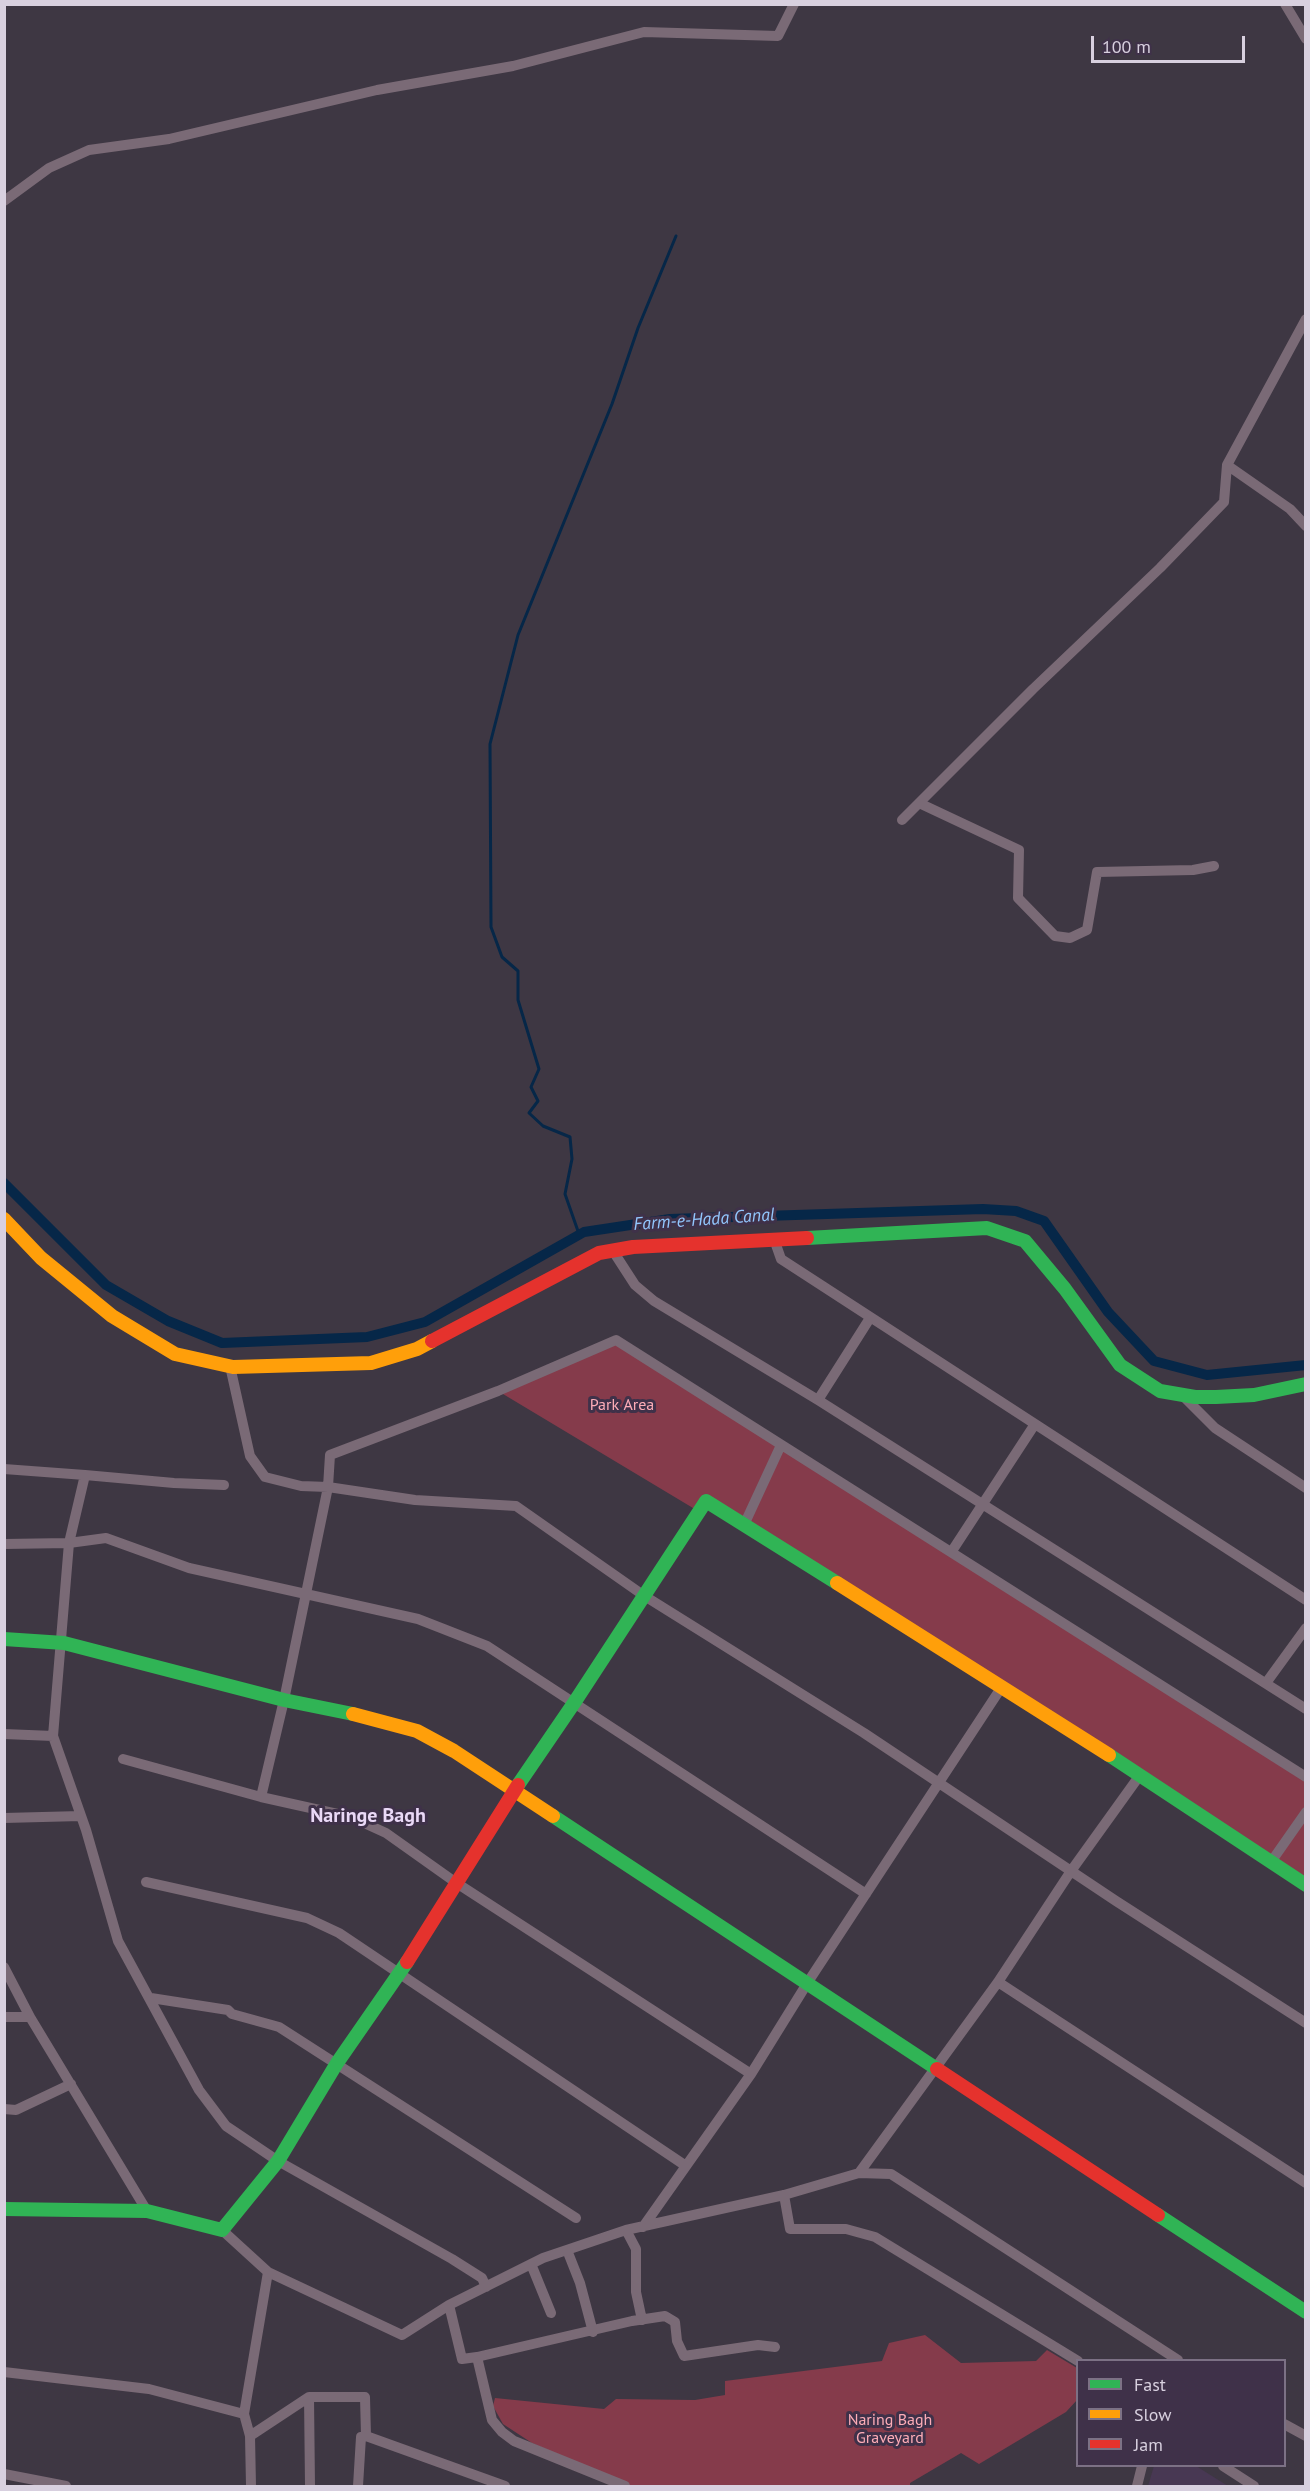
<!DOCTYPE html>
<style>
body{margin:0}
#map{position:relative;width:1310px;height:2491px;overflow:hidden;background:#3e3743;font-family:"PT Sans",sans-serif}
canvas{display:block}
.frame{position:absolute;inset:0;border:6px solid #d8d0df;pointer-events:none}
.legend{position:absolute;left:1076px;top:2359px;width:210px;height:108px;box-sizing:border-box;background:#3f3149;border:2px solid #7c7185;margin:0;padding:8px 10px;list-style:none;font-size:18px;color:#d8d0df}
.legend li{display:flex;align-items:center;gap:12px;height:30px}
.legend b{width:30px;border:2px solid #7c7185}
.scale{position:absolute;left:1091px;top:36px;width:154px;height:27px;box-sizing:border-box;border:3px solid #d8d0df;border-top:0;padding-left:8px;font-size:18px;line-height:21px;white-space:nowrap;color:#d8d0df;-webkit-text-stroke:4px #3f3149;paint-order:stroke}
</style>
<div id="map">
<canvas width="1310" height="2491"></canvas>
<div class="frame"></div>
<ul class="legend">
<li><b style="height:8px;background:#30b455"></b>Fast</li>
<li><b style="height:8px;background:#ff9f0a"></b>Slow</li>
<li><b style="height:8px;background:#e5322d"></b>Jam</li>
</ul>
<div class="scale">100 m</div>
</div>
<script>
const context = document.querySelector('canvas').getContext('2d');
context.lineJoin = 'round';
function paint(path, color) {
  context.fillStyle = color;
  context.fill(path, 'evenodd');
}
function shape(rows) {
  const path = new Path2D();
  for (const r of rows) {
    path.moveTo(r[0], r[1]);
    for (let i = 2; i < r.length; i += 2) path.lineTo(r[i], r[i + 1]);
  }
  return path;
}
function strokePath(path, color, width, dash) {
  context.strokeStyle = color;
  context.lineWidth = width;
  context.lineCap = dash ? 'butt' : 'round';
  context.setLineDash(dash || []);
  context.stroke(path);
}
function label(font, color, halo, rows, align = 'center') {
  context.font = font + ' "PT Sans",sans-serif';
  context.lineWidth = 6;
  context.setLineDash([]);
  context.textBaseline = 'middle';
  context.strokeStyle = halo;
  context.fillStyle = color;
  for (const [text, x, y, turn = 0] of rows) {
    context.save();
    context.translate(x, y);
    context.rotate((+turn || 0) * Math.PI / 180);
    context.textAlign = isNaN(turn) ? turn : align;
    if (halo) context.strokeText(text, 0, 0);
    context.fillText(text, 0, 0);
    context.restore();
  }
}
paint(shape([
 [1154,2466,1196,2466,1228,2486,1148,2486]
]), '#483853');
paint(shape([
 [616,1340,1305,1777,1305,1885,707,1502,698,1511,498,1391],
 [925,2335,961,2363,1036,2361,1047,2350,1077,2368,1077,2400,1066,2412,979,2464,961,2453,910,2483,910,2486,628,2486,532,2443,503,2424,493,2406,495,2398,604,2409,616,2399,695,2400,725,2395,725,2381,882,2361,889,2343]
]), '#853b4b');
strokePath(shape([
 [579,1234,565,1194,572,1159,570,1137,543,1126,529,1113,538,1101,531,1087,539,1069,518,1000,518,971,502,957,491,927,490,744,518,635,612,404,638,328,676,236]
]), '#062748', 3);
strokePath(shape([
 [4,1183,106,1285,168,1321,222,1343,367,1337,425,1322,584,1232,670,1219,983,1209,1016,1211,1044,1221,1108,1312,1154,1361,1207,1375,1306,1365]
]), '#062748', 10);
strokePath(shape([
 [1285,4,1306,39],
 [4,201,49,168,89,150,169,139,377,90,513,66,644,32,778,36,794,4],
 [1227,465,1290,509,1306,526],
 [919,803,1019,850,1018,898,1055,936,1070,938,1087,930,1097,872,1193,870,1214,866],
 [902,820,1033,689,1160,568,1224,502,1227,465,1306,319],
 [774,1239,781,1259,1306,1600],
 [613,1251,635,1285,654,1301,818,1400,1306,1709],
 [230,1366,250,1456,265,1477,301,1486,328,1487,415,1500,516,1506,643,1595,864,1733,1116,1901,1306,2023],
 [1182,1395,1215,1428,1306,1488],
 [818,1400,870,1318],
 [4,1469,85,1475],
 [224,1485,174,1483,85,1475,69,1543,53,1736,86,1830,118,1941,199,2090,226,2126,278,2161,452,2259,482,2278,486,2287],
 [744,1525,781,1445],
 [4,1544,69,1543,106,1538,189,1568,418,1619,487,1646,866,1894],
 [952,1551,1035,1424],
 [1266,1683,1306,1628],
 [4,1734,53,1736],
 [123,1759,261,1797,351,1817,386,1833,455,1882,751,2074],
 [261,1797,284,1700,328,1487,330,1455,498,1391,616,1340,1306,1777],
 [4,1818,81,1816],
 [1271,1862,1306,1812],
 [146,1882,307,1918,339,1933,686,2166],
 [4,1967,30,2017,147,2211],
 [998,1982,1306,2183],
 [151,1998,228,2010,232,2014,279,2027,576,2218],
 [4,2017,30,2017],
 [4,2109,16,2110,71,2084],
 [859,2173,998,1982,1071,1871,1140,1775],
 [784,2195,790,2229,846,2229,875,2237,1078,2361],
 [643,2227,751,2074,808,1982,1001,1688],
 [222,2230,268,2272,402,2335,449,2305,543,2258,626,2230,784,2195,859,2173,891,2174,1178,2360],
 [626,2230,636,2249,636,2292,642,2320],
 [567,2250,580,2283,593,2332],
 [531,2264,551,2313],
 [449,2305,462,2359,477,2357,632,2321,665,2316,675,2322,677,2341,684,2356,758,2345,775,2347],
 [477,2357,492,2420,502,2432,514,2441,625,2486],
 [4,2372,149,2389,244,2414],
 [309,2397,310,2486],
 [1284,2424,1306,2436],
 [250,2436,309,2397,365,2397,366,2436,505,2486],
 [1223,2466,1254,2486],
 [4,2474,66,2486],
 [251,2486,250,2436,244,2414,268,2272],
 [358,2486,361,2437,366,2436],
 [1137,2486,1142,2466]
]), '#7a6a76', 10);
strokePath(shape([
 [807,1238,987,1228,1025,1241,1065,1289,1120,1365,1160,1391,1195,1397,1216,1397,1254,1395,1306,1384],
 [4,1639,64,1643,284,1700,353,1714],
 [1109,1755,1306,1885],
 [518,1785,574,1703,706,1501,837,1583],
 [553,1816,937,2069],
 [4,2209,147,2211,222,2230,278,2161,337,2063,407,1962],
 [1158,2215,1306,2312]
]), '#30b455', 14);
strokePath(shape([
 [4,1219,41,1258,112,1316,175,1354,233,1367,371,1363,417,1349,432,1341],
 [837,1583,1109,1755],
 [353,1714,417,1731,454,1751,553,1816]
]), '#ff9f0a', 14);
strokePath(shape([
 [432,1341,599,1253,633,1247,807,1238],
 [407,1962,518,1785],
 [937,2069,1158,2215]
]), '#e5322d', 14);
label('16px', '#fdacb7', '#3f3149', [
 ["Park Area",622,1405],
 ["Naring Bagh",890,2420],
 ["Graveyard",890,2438]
]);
label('italic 18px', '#93c7fe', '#3f3149', [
 ["Farm-e-Hada Canal",704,1220,-4]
]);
label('bold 20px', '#ead9f7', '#3f3149', [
 ["Naringe Bagh",368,1816]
]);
</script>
